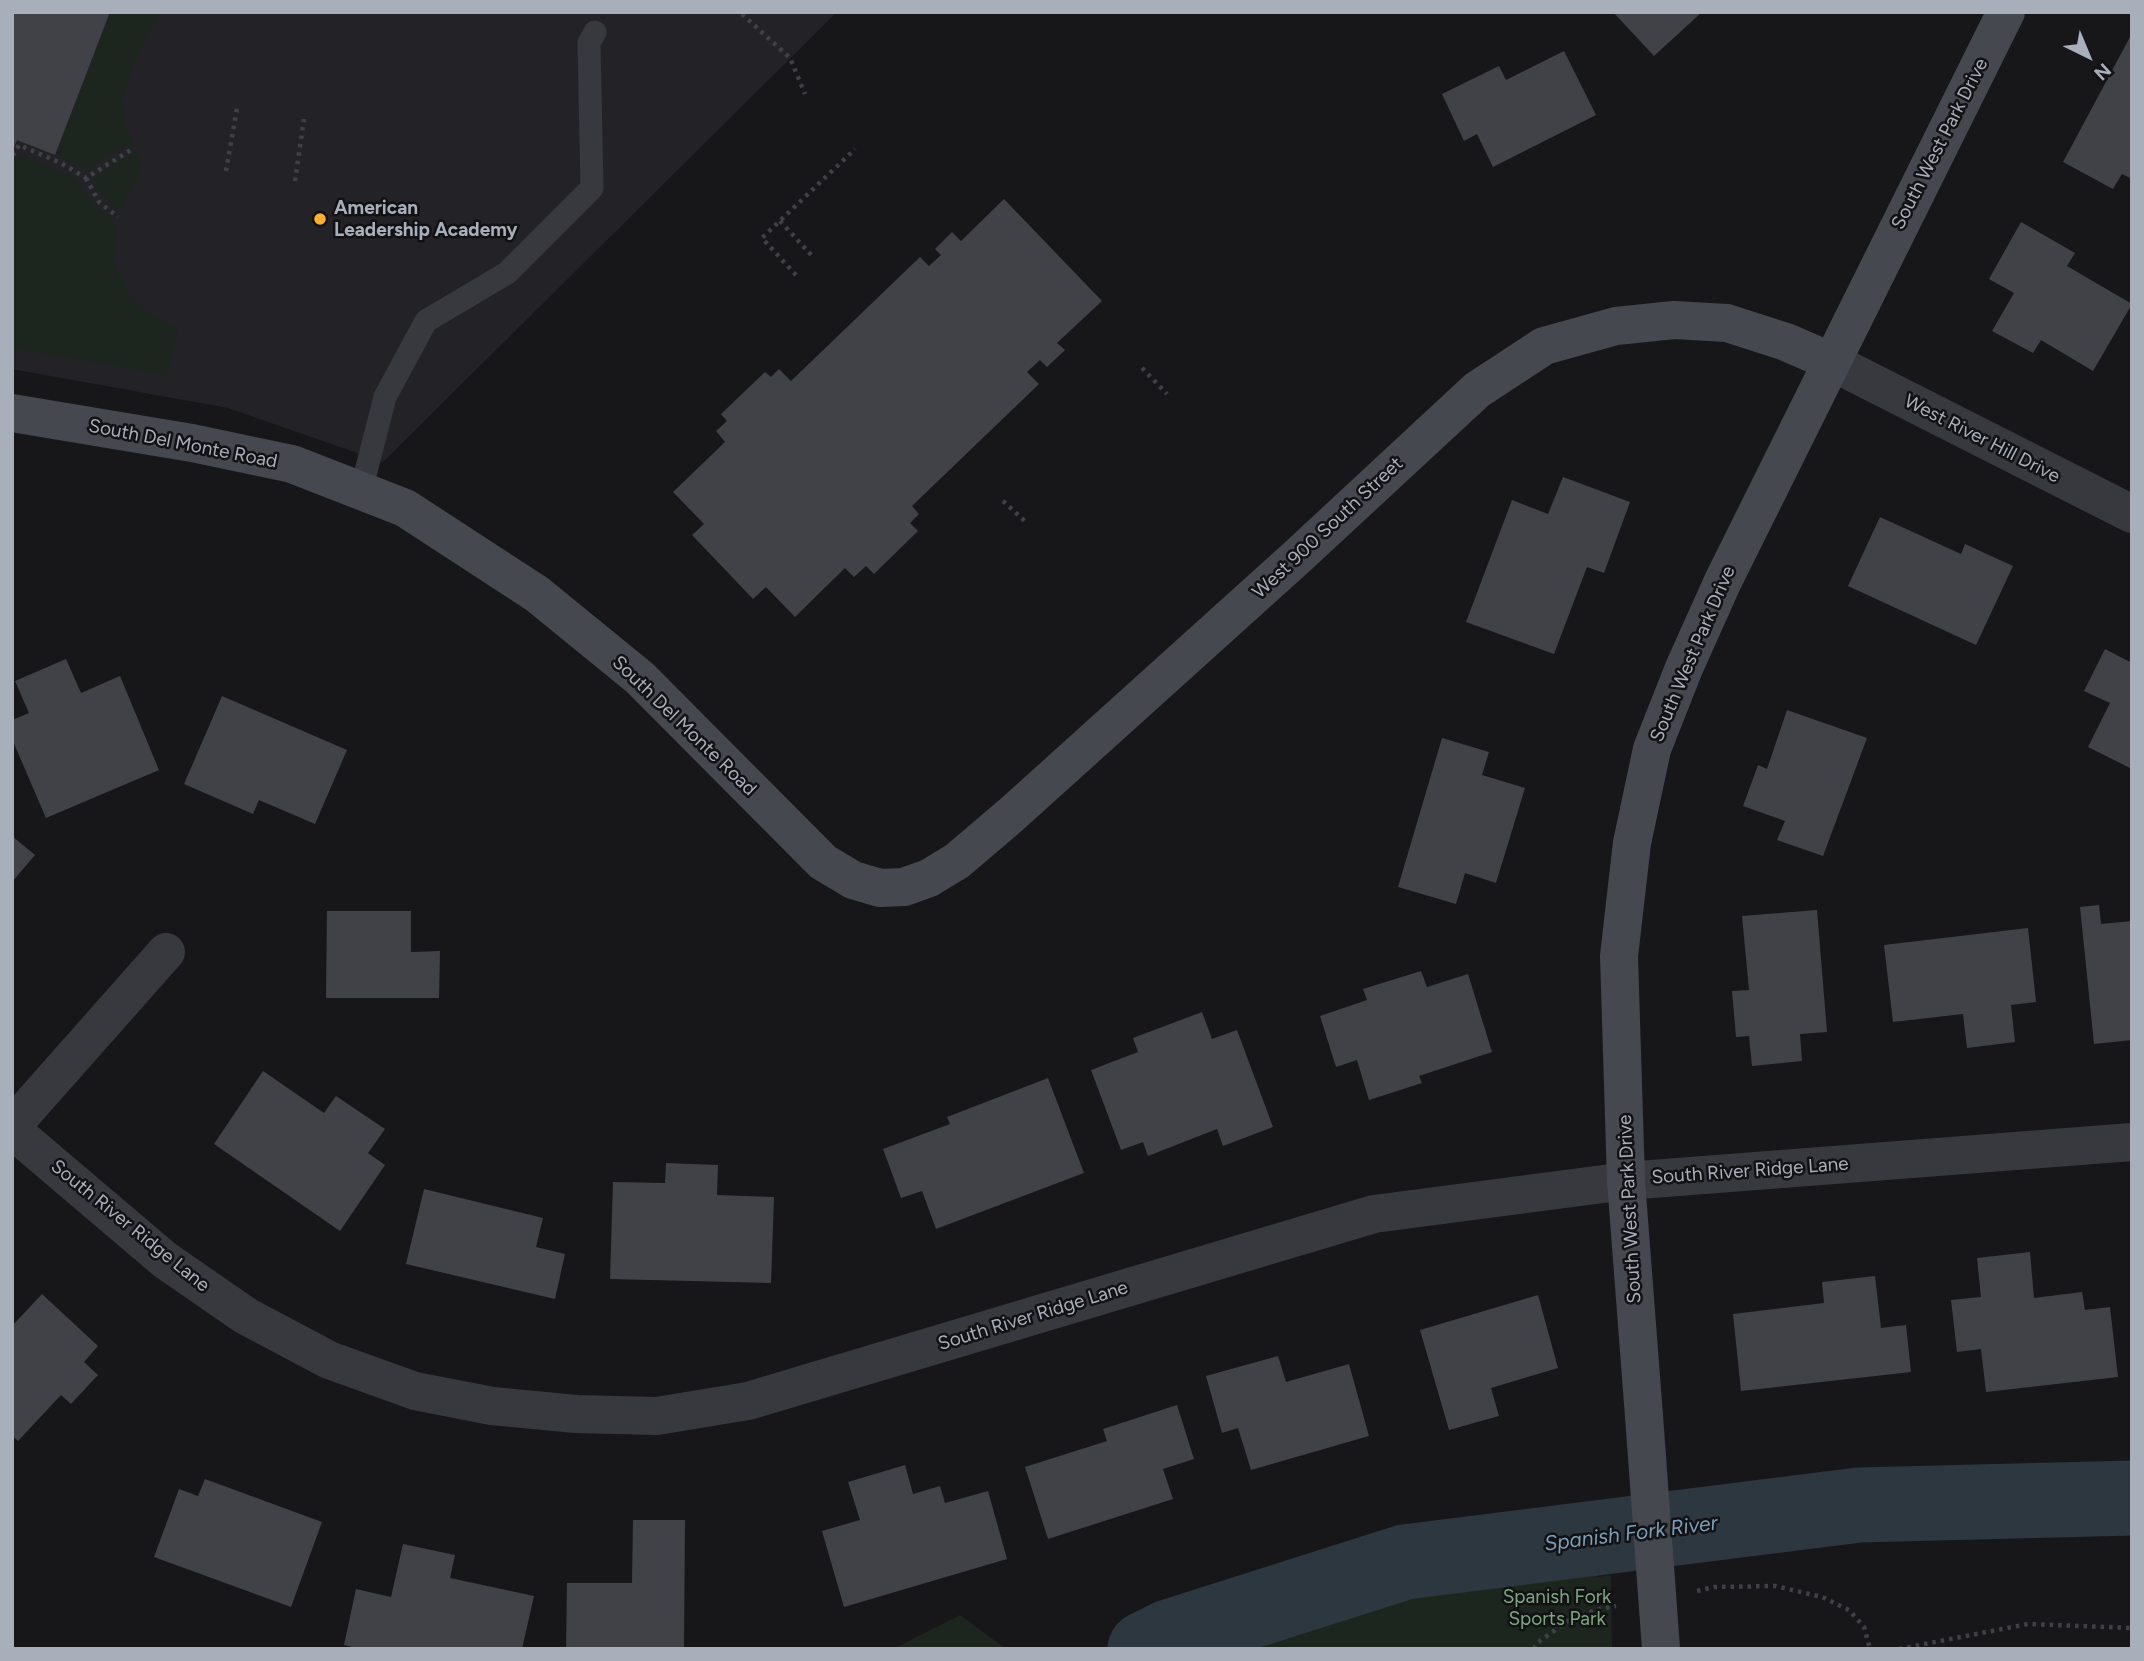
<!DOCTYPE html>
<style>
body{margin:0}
#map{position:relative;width:2144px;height:1661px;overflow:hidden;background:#17171a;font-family:Figtree,sans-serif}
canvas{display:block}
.frame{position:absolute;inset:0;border:14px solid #a8afbb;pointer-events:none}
.north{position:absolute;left:2053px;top:21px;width:70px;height:70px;-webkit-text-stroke:5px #121215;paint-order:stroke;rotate:137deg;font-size:19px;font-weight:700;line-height:28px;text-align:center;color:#a8afbb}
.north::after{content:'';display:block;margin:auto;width:24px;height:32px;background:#a8afbb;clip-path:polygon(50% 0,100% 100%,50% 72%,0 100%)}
</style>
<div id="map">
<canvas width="2144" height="1661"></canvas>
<div class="frame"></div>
<div class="north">N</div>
</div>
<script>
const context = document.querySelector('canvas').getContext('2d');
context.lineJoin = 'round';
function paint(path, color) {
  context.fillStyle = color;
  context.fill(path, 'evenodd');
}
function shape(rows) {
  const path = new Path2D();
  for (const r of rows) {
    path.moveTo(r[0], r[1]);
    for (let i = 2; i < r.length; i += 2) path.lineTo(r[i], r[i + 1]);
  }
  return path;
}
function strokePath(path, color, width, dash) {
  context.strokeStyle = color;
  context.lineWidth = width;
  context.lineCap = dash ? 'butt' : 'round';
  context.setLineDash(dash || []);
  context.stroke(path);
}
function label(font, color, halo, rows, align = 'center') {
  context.font = font + ' Figtree,sans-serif';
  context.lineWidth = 5;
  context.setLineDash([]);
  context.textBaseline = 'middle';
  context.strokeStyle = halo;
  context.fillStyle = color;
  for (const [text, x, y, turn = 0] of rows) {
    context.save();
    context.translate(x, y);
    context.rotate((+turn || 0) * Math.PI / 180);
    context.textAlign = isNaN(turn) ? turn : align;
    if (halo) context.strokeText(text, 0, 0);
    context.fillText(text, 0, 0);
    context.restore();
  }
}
paint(shape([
 [12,12,837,12,383,462,228,408,12,369]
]), '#232327');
paint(shape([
 [110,12,161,12,141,46,123,95,124,121,133,142,108,155,88,171,55,155],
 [138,152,141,163,139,174,120,211,104,197,95,185,94,179,115,162],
 [19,154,77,180,93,204,117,224,114,258,127,293,146,312,178,329,168,375,12,348,12,159,15,160],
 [1596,1561,1597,1577,1611,1575,1612,1649,1101,1649,1130,1631],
 [960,1615,1006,1649,893,1649]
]), '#1d261e');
strokePath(shape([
 [1145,1649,1169,1637,1405,1562,1859,1505,2132,1498]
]), '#2c373f', 75);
paint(shape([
 [12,12,110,12,55,155,17,140,12,152],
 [1613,12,1702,12,1654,56],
 [2130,37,2132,38,2132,179,2122,174,2113,189,2063,162],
 [1564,51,1596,115,1493,167,1477,134,1464,141,1442,94,1499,66,1506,80],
 [1004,199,1102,301,1057,343,1065,350,1047,367,1040,360,1027,372,1039,384,912,506,919,514,910,523,918,531,874,574,866,566,854,577,845,568,795,617,766,587,753,599,692,535,704,524,673,492,725,442,716,431,727,421,721,414,765,372,771,377,779,369,791,381,920,257,929,266,941,255,935,249,952,232,961,241],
 [2021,222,2075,253,2067,266,2132,304,2093,371,2041,340,2033,353,1992,331,2014,293,1989,279],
 [1563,477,1630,502,1604,573,1587,567,1554,654,1466,622,1512,500,1548,514],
 [1880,517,1961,554,1965,544,2013,566,1976,645,1848,586],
 [2105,649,2132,663,2132,769,2088,747,2110,703,2084,691],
 [66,659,81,693,120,676,159,770,46,818,12,739,12,720,29,713,15,681],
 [222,696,347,750,315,824,259,800,253,814,184,784],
 [1787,710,1867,738,1823,856,1777,840,1785,821,1743,806,1758,765,1767,769],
 [1442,738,1489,752,1482,775,1525,788,1496,883,1465,873,1456,904,1398,887],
 [12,836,35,855,12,882],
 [2099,905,2101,924,2132,921,2132,1040,2094,1044,2080,907],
 [1817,910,1827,1032,1800,1034,1802,1061,1752,1066,1749,1036,1736,1037,1732,991,1749,990,1742,916],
 [327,911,411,911,411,952,440,951,439,998,326,998],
 [2028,928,2036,1002,2011,1005,2015,1042,1967,1048,1963,1014,1893,1022,1884,945],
 [1421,971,1427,987,1468,974,1492,1052,1419,1076,1422,1083,1369,1100,1357,1060,1336,1067,1320,1016,1367,1000,1363,989],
 [1202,1012,1212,1039,1237,1030,1273,1127,1223,1146,1217,1129,1148,1156,1143,1142,1121,1150,1091,1070,1138,1052,1133,1038],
 [263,1071,324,1113,336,1096,385,1129,368,1153,385,1165,340,1231,214,1144],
 [1048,1078,1084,1173,936,1229,922,1191,901,1198,883,1149,950,1124,947,1117],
 [666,1163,718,1165,717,1195,774,1197,771,1283,610,1279,613,1182,665,1183],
 [424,1189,543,1218,536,1247,565,1254,555,1299,406,1264],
 [2030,1252,2034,1298,2082,1292,2085,1310,2110,1307,2118,1377,1986,1392,1981,1349,1957,1352,1951,1300,1981,1297,1977,1258],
 [1875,1276,1881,1328,1906,1325,1911,1372,1741,1391,1733,1314,1824,1303,1822,1282],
 [42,1294,98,1346,84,1362,98,1375,71,1404,61,1395,18,1441,12,1436,12,1326],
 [1538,1295,1558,1368,1491,1388,1499,1416,1449,1430,1420,1330],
 [1278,1356,1286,1382,1349,1364,1369,1436,1251,1470,1238,1428,1222,1433,1206,1376],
 [1177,1405,1194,1459,1163,1469,1173,1499,1048,1539,1025,1467,1107,1441,1103,1429],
 [905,1465,913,1494,940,1486,945,1503,988,1491,1007,1559,844,1607,822,1531,860,1520,848,1482],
 [205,1479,322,1522,291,1607,154,1557,179,1489,198,1496],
 [633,1520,685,1520,684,1649,566,1649,567,1583,632,1583],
 [403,1544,455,1555,450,1578,534,1596,522,1649,360,1649,344,1645,356,1589,391,1597]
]), '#414247');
strokePath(shape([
 [742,14,790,58,805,94],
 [12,153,14,154,19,145,61,163,86,178,134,148],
 [226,171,237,108],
 [86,178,99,202,118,217],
 [295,181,304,119],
 [780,221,814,258],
 [796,275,762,238,855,149],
 [1142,368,1167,394],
 [1003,501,1028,524],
 [1697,1591,1714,1587,1775,1586,1822,1597,1849,1610,1864,1627,1870,1649],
 [1534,1649,1537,1643,1568,1621,1596,1610,1616,1606],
 [1899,1649,2028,1624,2132,1628]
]), '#3e4146', 4.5, [3.5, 5]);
strokePath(shape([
 [361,491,385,397,426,321,507,273,592,188,589,43,595,32]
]), '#38393f', 23);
strokePath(shape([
 [1832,362,2132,514],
 [12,1126,166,952],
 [12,1130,165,1260,246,1316,329,1360,415,1391,492,1406,576,1414,657,1416,748,1401,1374,1214,1626,1181,2132,1142]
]), '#38393f', 38);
strokePath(shape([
 [12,413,192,443,292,464,405,508,537,594,640,678,823,862,853,880,880,888,904,887,929,878,957,861,1011,815,1297,557,1477,390,1544,346,1616,326,1674,320,1727,323,1786,342,1832,362],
 [1644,1416,1626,1181,1619,956,1632,843,1652,749,1684,668,1723,581,2006,12]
]), '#464850', 38);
strokePath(shape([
 [1644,1416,1661,1649]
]), '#464850', 38);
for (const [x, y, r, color] of [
 [320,219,7,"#ffb02a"]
]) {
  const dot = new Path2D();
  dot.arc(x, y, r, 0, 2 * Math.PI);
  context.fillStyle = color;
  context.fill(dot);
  strokePath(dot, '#121215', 2.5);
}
label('19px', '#a8afbb', '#121215', [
 ["South West Park Drive",1940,144,-63],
 ["West River Hill Drive",1982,439,27],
 ["South Del Monte Road",183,444,11],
 ["West 900 South Street",1328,528,-43],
 ["South West Park Drive",1693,654,-67],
 ["South Del Monte Road",684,726,44],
 ["South River Ridge Lane",1750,1171,-4],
 ["South West Park Drive",1630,1209,-93],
 ["South River Ridge Lane",130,1226,39],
 ["South River Ridge Lane",1033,1316,-17]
]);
label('bold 19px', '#a8afbb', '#121215', [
 ["American",334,208],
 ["Leadership Academy",334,230]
], 'left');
label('19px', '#7da87f', '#121215', [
 ["Spanish Fork",1557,1597],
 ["Sports Park",1557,1619]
]);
label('italic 21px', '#7c9fb9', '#121215', [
 ["Spanish Fork River",1631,1534,-7]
]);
</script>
